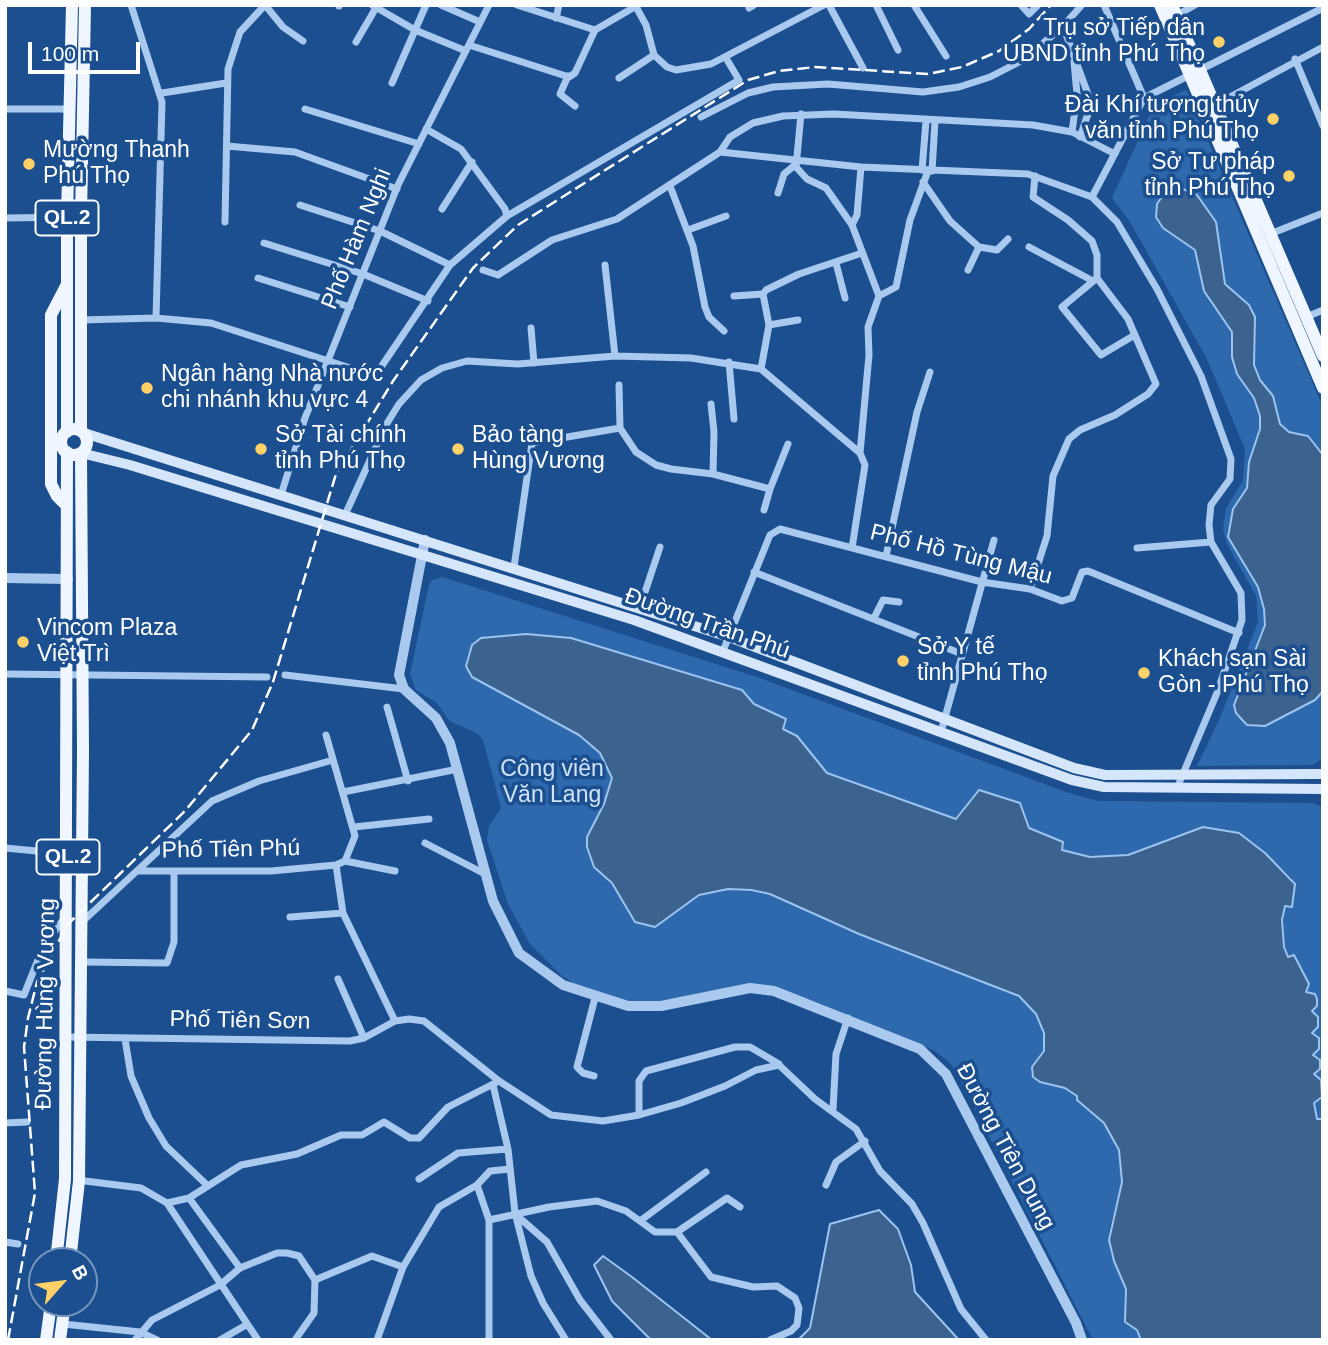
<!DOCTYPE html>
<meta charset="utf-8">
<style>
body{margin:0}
#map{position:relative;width:1328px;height:1345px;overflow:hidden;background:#1b4f8f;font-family:Arial,sans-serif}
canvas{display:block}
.frame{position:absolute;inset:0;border:7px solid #fff;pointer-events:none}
.north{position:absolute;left:28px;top:1247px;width:70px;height:70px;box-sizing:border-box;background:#1b4f8f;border:2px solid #7695bc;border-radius:50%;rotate:62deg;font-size:19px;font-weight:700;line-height:28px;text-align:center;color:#fff}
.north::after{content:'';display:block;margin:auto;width:24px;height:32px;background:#ffd166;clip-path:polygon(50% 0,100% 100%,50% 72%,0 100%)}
.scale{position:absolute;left:28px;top:42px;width:112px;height:32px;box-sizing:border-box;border:4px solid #fff;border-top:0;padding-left:9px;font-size:21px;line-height:24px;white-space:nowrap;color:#fff;-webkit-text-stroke:5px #1b4f8f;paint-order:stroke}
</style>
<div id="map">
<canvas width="1328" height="1345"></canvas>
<div class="frame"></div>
<div class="north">B</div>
<div class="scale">100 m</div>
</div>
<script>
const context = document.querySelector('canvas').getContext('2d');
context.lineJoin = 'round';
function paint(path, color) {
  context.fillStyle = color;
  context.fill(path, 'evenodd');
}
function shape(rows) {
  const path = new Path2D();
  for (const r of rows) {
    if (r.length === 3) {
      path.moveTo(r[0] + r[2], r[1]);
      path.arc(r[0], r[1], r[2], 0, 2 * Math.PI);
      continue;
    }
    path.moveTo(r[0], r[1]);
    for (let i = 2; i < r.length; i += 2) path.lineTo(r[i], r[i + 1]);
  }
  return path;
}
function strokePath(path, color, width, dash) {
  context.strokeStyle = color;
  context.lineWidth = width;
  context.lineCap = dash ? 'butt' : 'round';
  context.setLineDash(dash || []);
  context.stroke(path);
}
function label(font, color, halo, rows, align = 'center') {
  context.font = font + ' Arial,sans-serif';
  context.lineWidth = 7;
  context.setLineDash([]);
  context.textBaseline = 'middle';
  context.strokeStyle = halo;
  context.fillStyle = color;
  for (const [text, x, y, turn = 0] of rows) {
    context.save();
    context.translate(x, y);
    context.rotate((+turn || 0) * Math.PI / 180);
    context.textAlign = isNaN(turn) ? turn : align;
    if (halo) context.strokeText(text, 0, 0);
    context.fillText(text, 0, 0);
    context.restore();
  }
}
paint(shape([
 [1186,90,1323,407,1323,758,1313,765,1197,766,1219,720,1258,622,1256,596,1227,544,1223,529,1226,509,1243,480,1245,449,1207,359,1130,222,1112,198,1155,103],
 [442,577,757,677,1066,792,1098,801,1312,803,1323,807,1323,1119,1317,1119,1313,1102,1317,1079,1314,1074,1320,1068,1313,1055,1316,1038,1312,1033,1318,1027,1318,1017,1312,1014,1315,1006,1312,995,1306,992,1309,984,1293,955,1288,958,1282,934,1285,906,1291,907,1292,878,1253,842,1203,827,1128,855,1090,857,1062,850,1063,842,1029,828,1020,803,956,819,827,773,783,729,785,719,754,704,742,690,728,685,571,638,475,641,468,654,466,661,472,677,579,735,600,753,612,778,604,804,587,837,587,847,602,875,612,883,624,902,672,913,689,900,712,892,728,889,770,894,859,934,1010,991,1028,1005,1041,1022,1044,1033,1044,1051,1035,1062,1040,1082,1065,1088,1077,1096,1077,1100,1104,1123,1119,1150,1122,1182,1109,1232,1110,1251,1126,1289,1125,1322,1138,1330,1141,1340,1093,1340,961,1082,951,1064,935,1051,814,1001,774,988,667,1005,623,1002,585,990,562,976,530,944,508,904,487,840,489,826,501,808,483,740,478,734,450,721,437,703,416,690,410,674,429,585,432,580]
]), '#2e69ad');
const water = shape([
 [1183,189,1197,195,1216,222,1225,284,1249,305,1255,317,1254,365,1260,380,1273,396,1280,424,1289,432,1308,436,1323,455,1323,691,1315,700,1265,726,1247,725,1236,713,1234,705,1265,625,1264,609,1258,587,1228,537,1233,509,1247,488,1249,462,1260,429,1260,416,1254,398,1237,374,1232,357,1232,332,1204,291,1195,250,1163,228,1156,217,1157,204,1163,195,1183,189],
 [526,634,571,638,742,690,754,704,786,719,783,729,797,736,827,773,956,819,979,790,1020,803,1029,828,1063,842,1062,850,1090,857,1128,855,1203,827,1239,833,1265,853,1295,884,1292,907,1285,906,1282,920,1284,947,1288,957,1294,955,1309,984,1306,992,1315,994,1317,999,1317,1006,1312,1011,1318,1017,1318,1027,1312,1033,1319,1038,1319,1049,1313,1055,1320,1060,1320,1069,1314,1074,1321,1080,1322,1097,1314,1103,1317,1119,1323,1119,1323,1340,1141,1340,1137,1330,1125,1322,1126,1289,1114,1261,1109,1240,1122,1182,1119,1150,1104,1123,1077,1100,1077,1096,1065,1088,1040,1082,1033,1077,1032,1067,1044,1051,1044,1033,1036,1014,1019,996,859,934,770,894,751,890,728,889,699,895,655,927,635,922,612,883,594,867,587,847,587,837,604,804,612,778,600,753,579,735,472,677,466,666,472,645,481,638,526,634],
 [879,1210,898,1229,911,1265,915,1292,959,1340,798,1340,810,1328,830,1224,879,1210],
 [603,1256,632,1277,712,1340,651,1340,612,1301,594,1265,603,1256]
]);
paint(water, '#3c6290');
strokePath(water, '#9cc4f0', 2);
strokePath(shape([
 [131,5,162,102,156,318],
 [265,5,283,27,303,41],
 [339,5,339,6],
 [372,5,415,30,466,51],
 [441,5,480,22],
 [517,5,595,30,638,5],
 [635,5,646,25,654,55],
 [829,5,863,68],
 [876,5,898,50],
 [914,5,946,56],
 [1021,5,1029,14,1038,5],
 [1104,5,1144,98],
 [749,8,754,5],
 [1177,15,1195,5],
 [556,18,559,5],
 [356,42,377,6],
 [469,45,569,77,575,73,595,30],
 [1295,59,1323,126],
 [568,76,560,94,575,106],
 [619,78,654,55,667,67,676,70,711,64,824,5],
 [392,83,426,5],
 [162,93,226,83],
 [1215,105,1323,47],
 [5,109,68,109],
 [305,109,419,144],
 [801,114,796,167,807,179,826,188,852,225,879,296,868,327,869,355,860,453],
 [701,117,748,93,773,87,828,84,923,92,959,87,990,77,1025,59,1063,26],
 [1072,132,1077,94,1074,62],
 [1080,137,1089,111,1089,97,1063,26,1082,5],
 [227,146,295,152,397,189],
 [720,152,730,137,753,123,783,116,834,114,1033,125,1072,132,1115,154],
 [922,170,926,121],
 [932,171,935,121],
 [1035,176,1033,197,1068,220,1092,241,1097,255,1097,278],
 [923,182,950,221,979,247,997,250,1008,239],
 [670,186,693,246,705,307,709,317,724,331],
 [778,193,784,174,795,165],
 [1092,197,1144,98,1323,8],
 [300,205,380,231,450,265],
 [442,209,472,162],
 [507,216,739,80,726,58],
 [5,218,81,217],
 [225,222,228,69,240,32,265,5],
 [852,225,857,215,861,167],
 [688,230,726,216],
 [1270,234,1323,213],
 [264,243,363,274,428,301],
 [1029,247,1093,281],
 [836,263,845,298],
 [605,265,615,356],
 [483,270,498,275,552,240,617,219,720,152,861,167,1028,174,1092,197,1117,222,1157,289,1201,376,1231,459,1230,479,1211,505,1209,525,1211,542,1241,593,1242,620,1217,693,1177,788],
 [968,270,979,247],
 [258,278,350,307],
 [734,296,763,294],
 [879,296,896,287,910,220,928,171],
 [1304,318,1323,310],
 [81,320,156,318,211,323,375,376,450,265,507,216,505,209,461,149,426,129],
 [769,325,798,320],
 [531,328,534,363],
 [729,362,734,419],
 [761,369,769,325,763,294,766,290,799,274,862,253],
 [619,385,620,428,636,452,656,465,671,469,713,474,770,489,764,510],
 [711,404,714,432,713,474],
 [770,489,788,444],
 [281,495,305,418,398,185,489,5],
 [345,515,386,425,399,404,421,380,442,368,467,361,518,364,615,356,691,358,761,369,860,453,865,465,852,548],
 [1137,548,1211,542],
 [886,556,917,412,930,372],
 [514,567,532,443,620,428],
 [754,572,962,654],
 [1030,589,1047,536,1053,476,1069,439,1080,430,1115,415,1148,394,1156,384,1128,319,1097,278,1062,307,1101,355,1133,336],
 [640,607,660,547],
 [874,618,883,600,899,602],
 [723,651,770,535,780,529,982,582,1030,589,1062,601,1072,598,1082,572,1088,571,1239,633],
 [5,674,267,677],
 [285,675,404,689],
 [387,707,408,781],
 [941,732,994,540],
 [326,735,355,836,345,861,336,865,343,913,395,1021],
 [343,792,458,769],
 [354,827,429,819],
 [425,843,485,874],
 [5,848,68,854],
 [345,861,395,871],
 [137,871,271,871,336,865],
 [290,917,343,913],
 [82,922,212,801,259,781,333,760],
 [82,962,167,963,174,942,174,872],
 [338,979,364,1038],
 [5,991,24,995,43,947,65,917],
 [66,1037,350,1041,364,1038,395,1021,409,1019,424,1021,499,1081,551,1115,603,1121,639,1115,681,1103,725,1086,756,1070,779,1065,815,1099,856,1129,880,1171,912,1204,923,1223,961,1309,986,1340],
 [125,1039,131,1076,149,1118,166,1146,208,1186],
 [594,1076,583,1073,577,1067,595,998],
 [493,1085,508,1149,515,1213,531,1276,543,1303,566,1340],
 [833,1109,836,1054,848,1018],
 [639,1115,639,1081,646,1071,735,1047,750,1047,779,1064],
 [5,1123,27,1122],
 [419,1179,458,1153,508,1149],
 [77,1180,141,1188,167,1203,258,1340],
 [477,1185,489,1220,489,1340],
 [826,1185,836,1162,865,1141],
 [189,1198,240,1268],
 [167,1203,189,1198,241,1165,297,1154,341,1135,362,1135,384,1122,410,1138,419,1138,448,1107,499,1081],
 [515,1214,547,1242,580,1300,611,1340],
 [489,1220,549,1207,597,1201,626,1211,655,1232,677,1232,727,1198,740,1207],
 [640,1221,706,1172],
 [677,1232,711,1277,753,1287,777,1286,795,1298,799,1308,797,1325,791,1331,770,1340],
 [5,1242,18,1244],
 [315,1280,372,1256,403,1267],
 [63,1324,140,1332,157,1340],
 [135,1340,152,1320,220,1285,240,1268,277,1253,287,1253,299,1256,315,1280,314,1313,295,1340],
 [220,1340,246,1325],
 [377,1340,403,1267,439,1207,477,1185,490,1171,510,1169]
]), '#a9c9ee', 7);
strokePath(shape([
 [425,540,399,675,404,689,436,718,450,743,493,901,519,953,563,985,628,1006,661,1006,750,988,774,991,920,1049,946,1074,1076,1323,1082,1340],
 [5,578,68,579]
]), '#a9c9ee', 10);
strokePath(shape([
 [84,433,729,637,1074,768,1105,775,1323,774],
 [81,453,130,465,634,620,1072,780,1104,787,1323,789]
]), '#d6e6fa', 10);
strokePath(shape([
 [1160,5,1323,388],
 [1172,5,1323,356],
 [66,286,51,315,51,484,57,496,67,506],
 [74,442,13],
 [81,431,81,217,85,5],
 [67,432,67,217,72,5],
 [56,1261,65,1179,67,452],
 [70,1261,79,1181,83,751,81,453],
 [46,1340,51,1303],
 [60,1340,65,1303]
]), '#f0f6ff', 12);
strokePath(shape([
 [8,1340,35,1193,24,1047,28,1018,37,982,68,924,185,811,252,730,273,682,336,474,393,381,473,268,518,225,748,80,779,71,815,67,928,74,962,67,999,51,1029,29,1051,5]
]), '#fff', 2.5, [12, 5]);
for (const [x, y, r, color] of [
 [1219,42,7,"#ffd166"],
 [1273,119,7,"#ffd166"],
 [29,164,7,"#ffd166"],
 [1289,176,7,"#ffd166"],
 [147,388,7,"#ffd166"],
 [261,449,7,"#ffd166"],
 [458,449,7,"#ffd166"],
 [23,642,7,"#ffd166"],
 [903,661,7,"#ffd166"],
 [1144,673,7,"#ffd166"]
]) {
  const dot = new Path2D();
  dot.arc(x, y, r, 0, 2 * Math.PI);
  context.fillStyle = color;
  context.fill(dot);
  strokePath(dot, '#1b4f8f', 2.5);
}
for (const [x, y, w] of [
 [67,218,63],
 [68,857,63]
]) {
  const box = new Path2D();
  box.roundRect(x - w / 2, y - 17.5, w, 35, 5);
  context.fillStyle = '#1b4f8f';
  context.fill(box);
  strokePath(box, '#fff', 2);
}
label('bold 21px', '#fff', null, [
 ["QL.2",67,218],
 ["QL.2",68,857]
]);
label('23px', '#fff', '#1b4f8f', [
 ["Trụ sở Tiếp dân",1205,29,"right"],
 ["UBND tỉnh Phú Thọ",1205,55,"right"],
 ["Đài Khí tượng thủy",1259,106,"right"],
 ["văn tỉnh Phú Thọ",1259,132,"right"],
 ["Mường Thanh",43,151],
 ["Phú Thọ",43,177],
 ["Sở Tư pháp",1275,163,"right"],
 ["tỉnh Phú Thọ",1275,189,"right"],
 ["Ngân hàng Nhà nước",161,375],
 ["chi nhánh khu vực 4",161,401],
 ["Sở Tài chính",275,436],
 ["tỉnh Phú Thọ",275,462],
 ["Bảo tàng",472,436],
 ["Hùng Vương",472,462],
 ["Vincom Plaza",37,629],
 ["Việt Trì",37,655],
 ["Sở Y tế",917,648],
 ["tỉnh Phú Thọ",917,674],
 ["Khách sạn Sài",1158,660],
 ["Gòn - Phú Thọ",1158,686]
], 'left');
label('23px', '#fff', '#1b4f8f', [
 ["Phố Hàm Nghi",357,239,-68],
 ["Phố Hồ Tùng Mậu",961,555,14],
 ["Đường Trần Phú",707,624,19],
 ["Phố Tiên Phú",231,850,-1],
 ["Đường Hùng Vương",46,1004,-89],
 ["Phố Tiên Sơn",240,1021,1],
 ["Đường Tiên Dung",1005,1147,62]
]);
label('23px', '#cfe3fa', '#1b4f8f', [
 ["Công viên",552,770],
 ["Văn Lang",552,796]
]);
</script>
